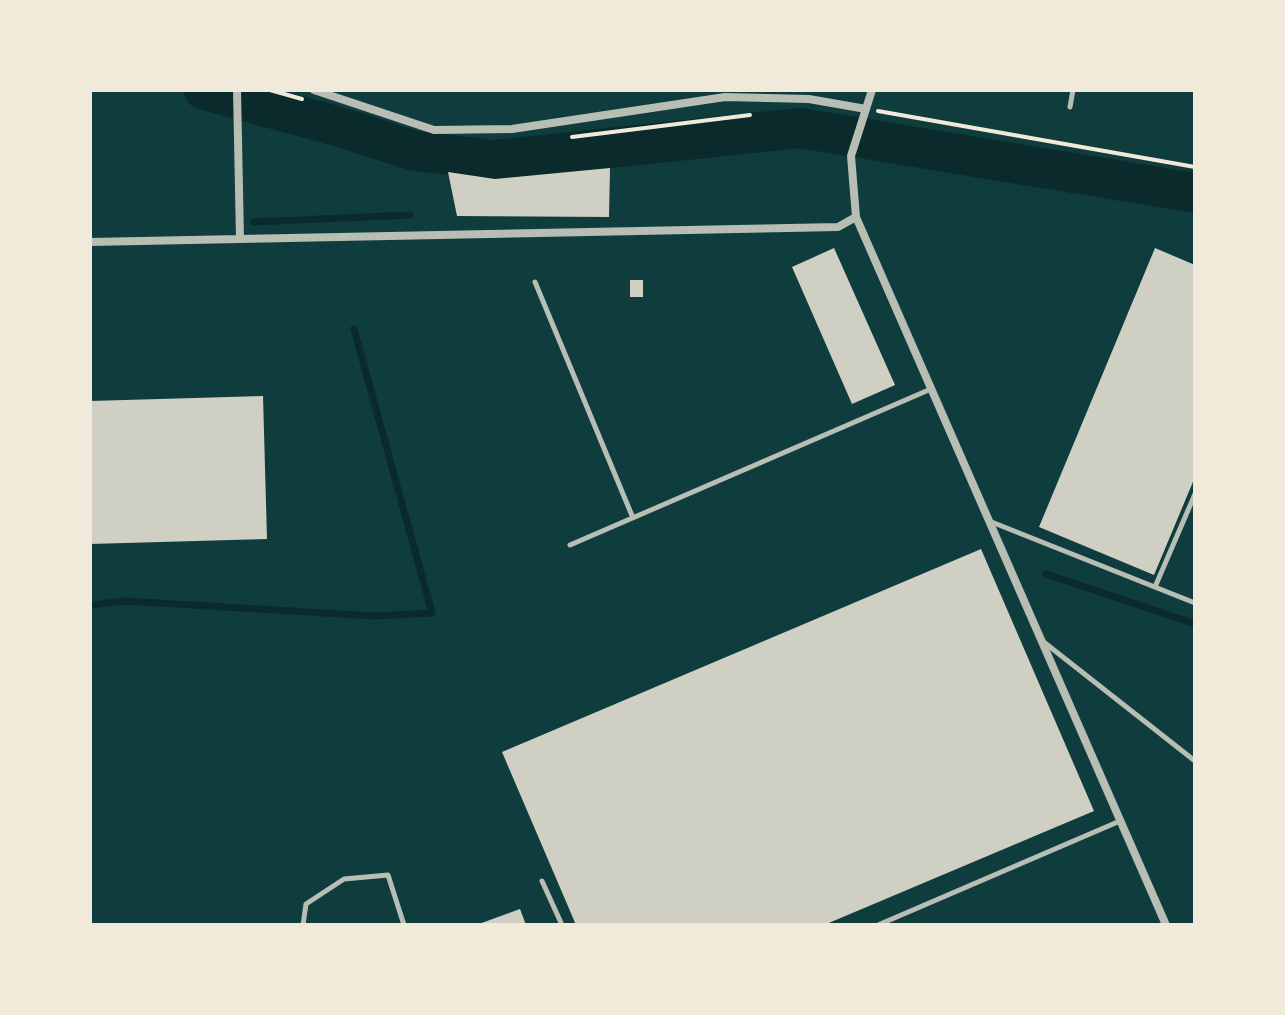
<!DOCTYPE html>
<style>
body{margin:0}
#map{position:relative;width:1285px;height:1015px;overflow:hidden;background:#0f3d3e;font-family:Quicksand,sans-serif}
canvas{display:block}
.frame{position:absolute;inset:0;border:92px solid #f1e9da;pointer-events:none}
</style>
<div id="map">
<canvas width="1285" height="1015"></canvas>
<div class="frame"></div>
</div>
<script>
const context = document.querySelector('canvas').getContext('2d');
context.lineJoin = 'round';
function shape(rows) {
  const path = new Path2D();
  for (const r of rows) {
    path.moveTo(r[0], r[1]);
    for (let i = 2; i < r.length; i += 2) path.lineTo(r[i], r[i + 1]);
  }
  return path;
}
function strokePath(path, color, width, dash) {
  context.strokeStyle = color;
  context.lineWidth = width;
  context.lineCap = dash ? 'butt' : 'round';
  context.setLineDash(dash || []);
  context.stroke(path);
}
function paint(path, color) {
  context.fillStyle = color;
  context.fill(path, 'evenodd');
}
strokePath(shape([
 [899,130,1195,177],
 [253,222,410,215],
 [1046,574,1195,624],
 [90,605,126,601,374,616,432,613,354,329]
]), '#0a2a2b', 7);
strokePath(shape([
 [204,90,336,126,415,151,495,160,800,128,1195,193]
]), '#0a2a2b', 40);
paint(shape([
 [610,168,609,217,457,216,448,172,495,179],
 [834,248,895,385,852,404,792,267],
 [1155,248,1195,265,1195,477,1154,575,1039,527],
 [630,280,643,280,643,297,630,297],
 [263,396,267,539,90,544,90,401],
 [981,549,1094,811,824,925,576,925,502,752],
 [520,909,526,925,476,925]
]), '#cfcfc3');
strokePath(shape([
 [270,90,302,99],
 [878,111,1195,167],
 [572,137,750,115]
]), '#f1e9da', 4);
strokePath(shape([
 [1070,107,1073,90],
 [535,282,633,518],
 [989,521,1195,603],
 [570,545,931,389],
 [1155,587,1195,494],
 [1045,643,1195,761],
 [542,881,562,925],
 [303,925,306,904,344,879,388,875,404,925],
 [878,925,1120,821]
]), '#b8beb3', 5);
strokePath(shape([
 [237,90,240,239],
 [314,90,434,130,512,129,725,97,809,99,866,109],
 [872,90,851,156,856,217,1166,925],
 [90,242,838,227,856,217]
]), '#b8beb3', 8);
</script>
